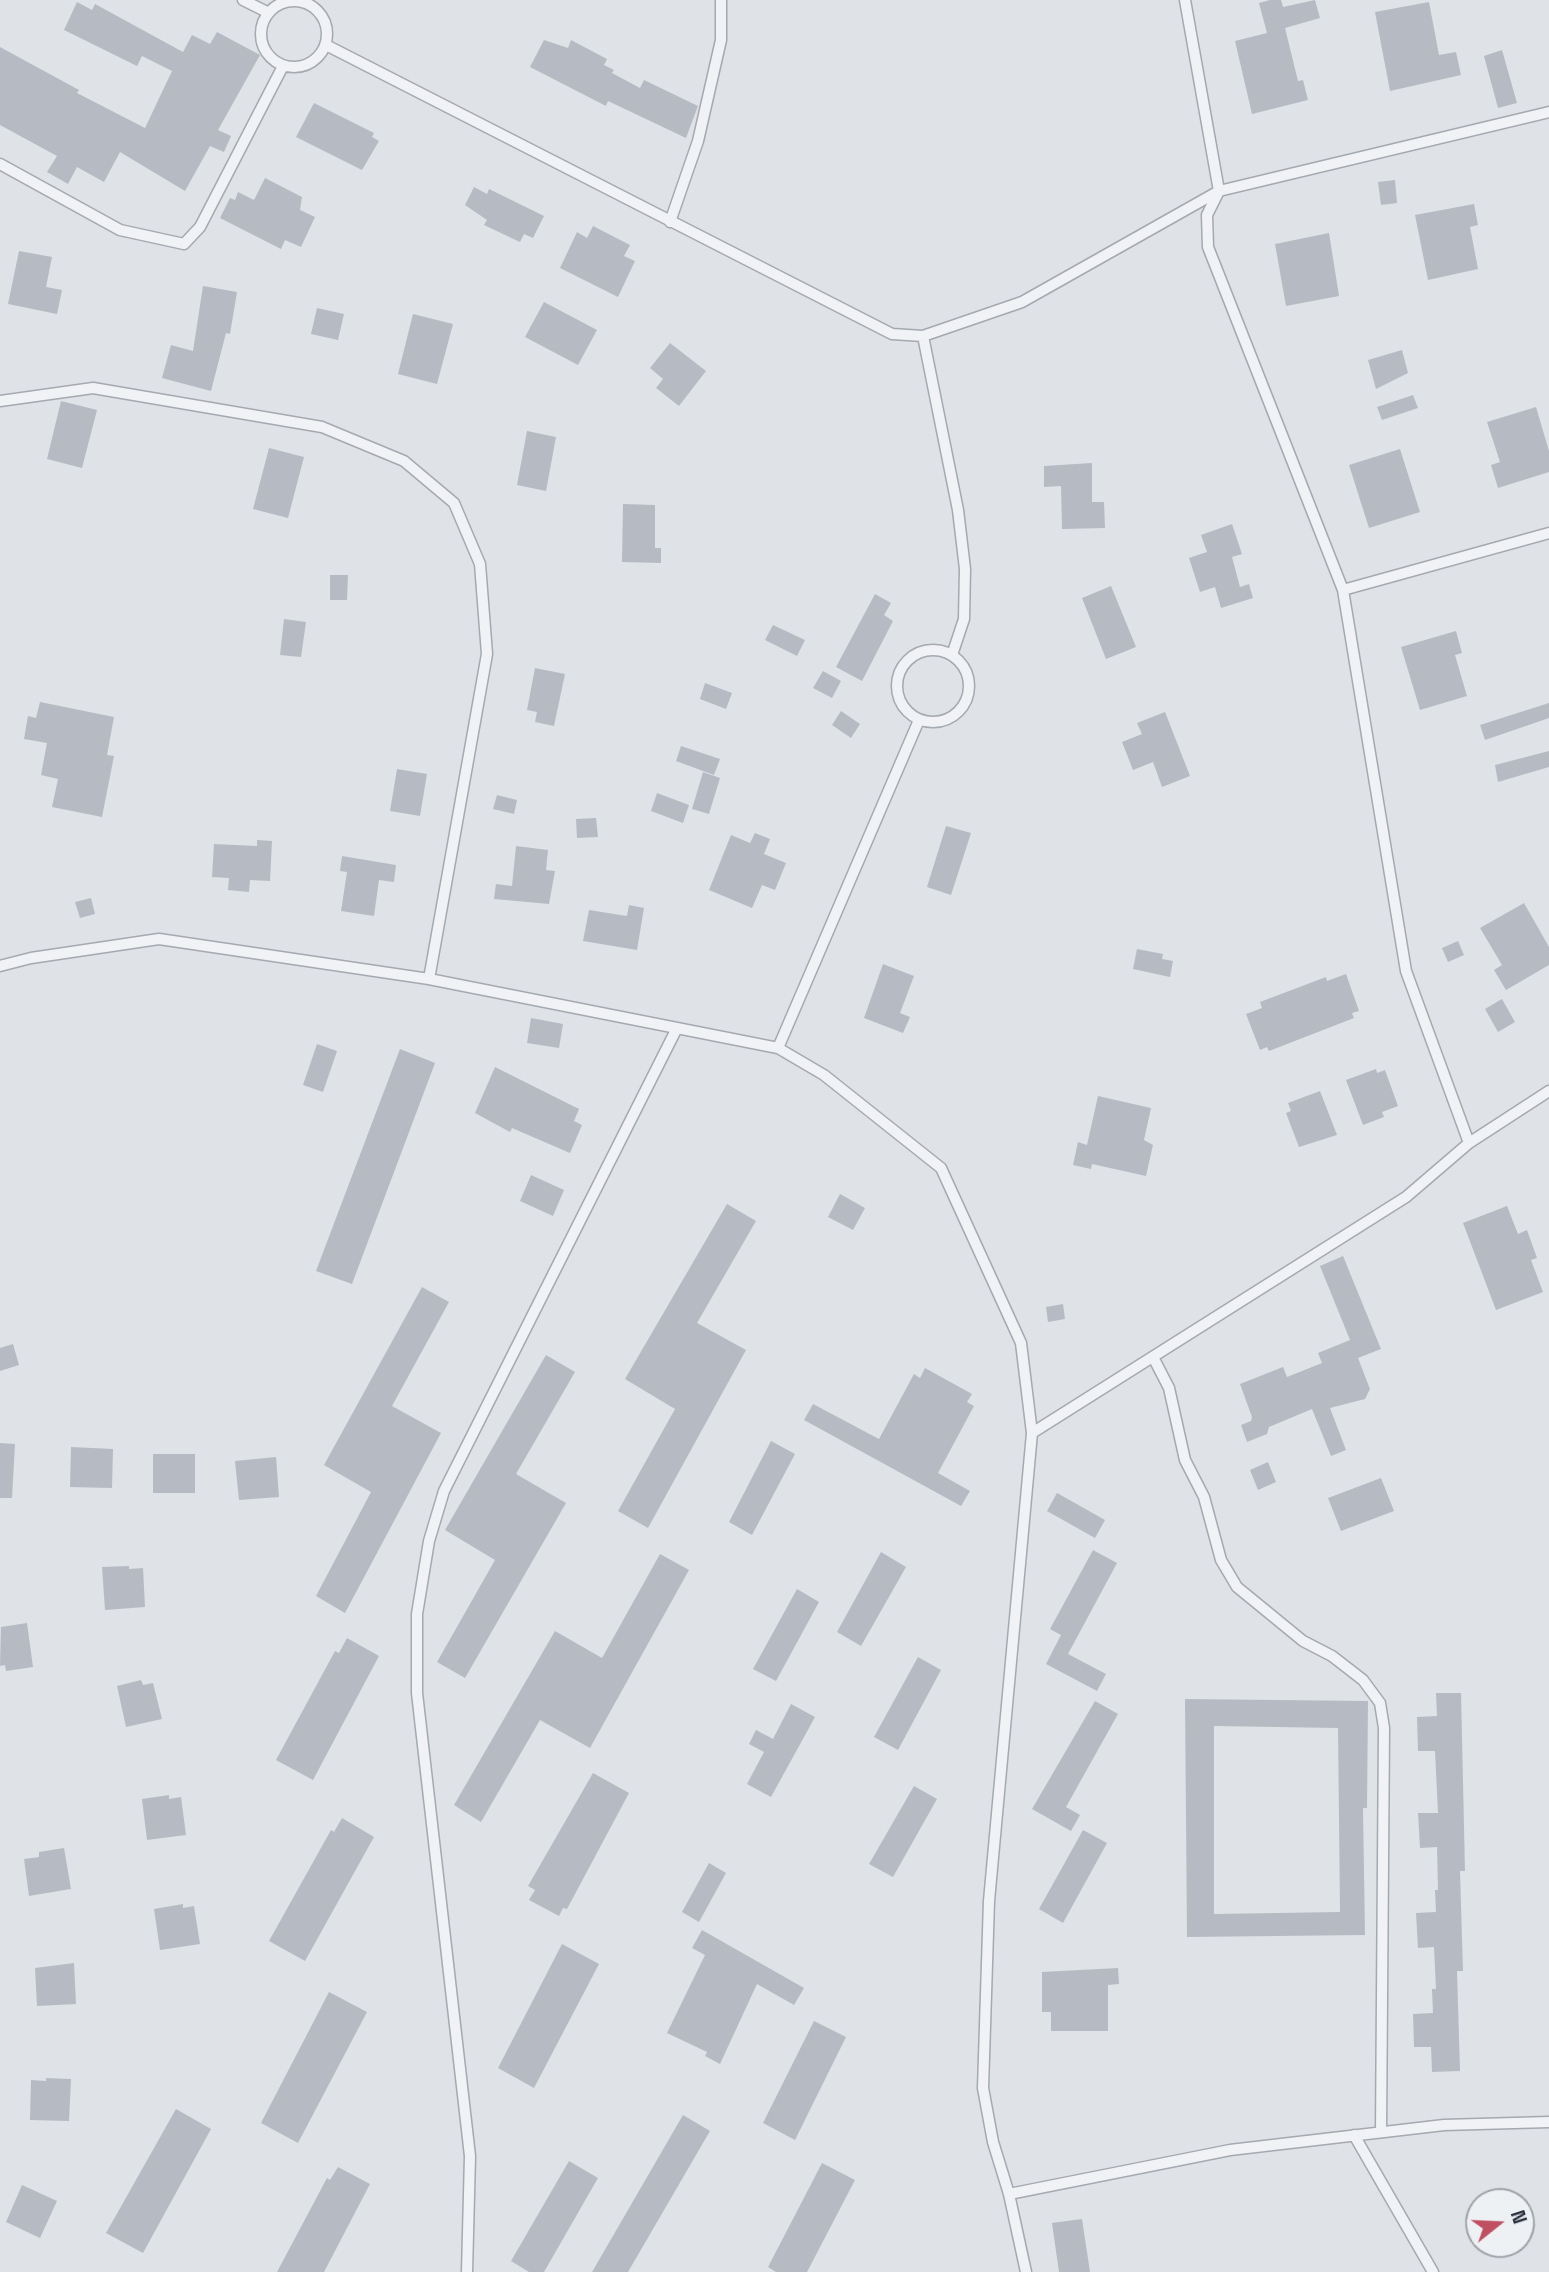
<!DOCTYPE html>
<style>
body{margin:0}
#map{position:relative;width:1549px;height:2272px;overflow:hidden;background:#dfe2e6;font-family:"Space Grotesk",sans-serif}
canvas{display:block}
.north{position:absolute;left:1465px;top:2188px;width:70px;height:70px;box-sizing:border-box;background:#eef1f4;border:2px solid #9fa4aa;border-radius:50%;rotate:72deg;font-size:19px;font-weight:700;line-height:28px;text-align:center;color:#29303c}
.north::after{content:'';display:block;margin:auto;width:24px;height:32px;background:#c04f62;clip-path:polygon(50% 0,100% 100%,50% 72%,0 100%)}
</style>
<div id="map">
<canvas width="1549" height="2272"></canvas>
<div class="north">N</div>
</div>
<script>
const context = document.querySelector('canvas').getContext('2d');
context.lineJoin = 'round';
function paint(path, color) {
  context.fillStyle = color;
  context.fill(path, 'evenodd');
}
function shape(rows) {
  const path = new Path2D();
  for (const r of rows) {
    if (r.length === 3) {
      path.moveTo(r[0] + r[2], r[1]);
      path.arc(r[0], r[1], r[2], 0, 2 * Math.PI);
      continue;
    }
    path.moveTo(r[0], r[1]);
    for (let i = 2; i < r.length; i += 2) path.lineTo(r[i], r[i + 1]);
  }
  return path;
}
function strokePath(path, color, width, dash) {
  context.strokeStyle = color;
  context.lineWidth = width;
  context.lineCap = dash ? 'butt' : 'round';
  context.setLineDash(dash || []);
  context.stroke(path);
}
paint(shape([
 [1270,0,1281,0,1283,7,1315,0,1320,18,1285,28,1298,81,1303,80,1308,100,1252,114,1235,41,1267,33,1259,3],
 [77,2,92,10,95,4,183,52,192,35,210,44,217,32,260,55,218,130,231,136,224,152,210,146,185,191,120,152,104,182,77,167,68,184,47,172,57,156,0,125,0,47,79,90,77,93,145,128,172,71,142,56,137,66,64,30],
 [1429,2,1439,55,1456,52,1461,75,1390,91,1375,12],
 [544,40,568,48,571,40,607,59,604,65,614,70,612,73,640,88,644,80,698,106,686,138,608,101,606,106,530,67],
 [1502,50,1517,103,1498,108,1484,56],
 [314,103,374,133,372,137,379,141,362,170,296,137],
 [265,178,302,197,300,210,315,217,301,247,285,240,281,249,220,218,230,198,235,200,238,192,254,200],
 [1395,180,1397,203,1381,205,1378,182],
 [474,187,487,194,489,189,544,216,533,238,524,234,520,242,484,225,487,220,465,205],
 [1474,204,1478,225,1470,227,1478,269,1428,280,1415,215],
 [593,226,630,245,624,256,635,261,618,297,560,268,577,232,587,238],
 [1329,233,1339,296,1286,306,1275,244],
 [19,251,52,257,46,287,62,290,57,314,8,304],
 [203,286,237,292,230,334,226,333,211,391,162,378,171,345,193,351],
 [544,302,597,330,578,365,525,337],
 [317,308,344,314,338,340,311,334],
 [413,314,453,324,437,384,398,374],
 [670,343,706,371,679,406,656,388,663,379,650,368],
 [1402,350,1408,373,1376,389,1368,360],
 [1413,395,1418,408,1382,420,1377,407],
 [61,401,97,410,82,468,47,459],
 [1536,407,1549,451,1549,472,1498,488,1491,465,1500,462,1487,422],
 [527,431,556,437,546,491,517,485],
 [269,448,304,457,288,518,253,509],
 [1400,449,1420,512,1369,528,1349,465],
 [1092,463,1092,502,1104,502,1105,528,1062,529,1061,486,1044,487,1044,466],
 [623,504,655,505,655,548,661,548,661,563,622,562],
 [1232,524,1242,554,1232,557,1240,587,1249,584,1253,598,1221,608,1215,587,1200,592,1189,558,1207,552,1201,535],
 [330,575,348,575,347,600,330,600],
 [1111,586,1136,647,1106,659,1082,598],
 [875,594,891,603,884,615,893,621,862,681,836,667],
 [284,619,306,622,301,657,280,655],
 [773,625,805,640,797,656,765,640],
 [1456,631,1462,653,1455,655,1467,696,1420,710,1401,647],
 [535,668,565,674,554,726,535,722,537,712,527,710],
 [823,671,841,681,832,698,813,688],
 [705,683,732,693,726,709,700,699],
 [40,702,114,717,107,755,114,756,102,817,52,807,58,779,41,775,47,743,24,739,28,716,36,718],
 [1549,703,1549,718,1485,740,1480,725],
 [841,711,860,724,851,738,832,725],
 [1165,712,1190,776,1162,787,1153,762,1133,770,1122,742,1142,734,1137,723],
 [681,746,720,759,714,775,676,761],
 [1549,751,1549,767,1498,782,1495,765],
 [397,769,427,774,420,816,390,811],
 [703,772,720,778,709,814,692,809],
 [657,793,689,805,683,823,651,811],
 [497,795,517,800,514,814,493,809],
 [596,818,598,837,577,838,576,819],
 [946,826,971,833,951,895,927,887],
 [755,833,770,839,764,854,786,863,775,890,762,885,752,908,709,890,731,835,750,843],
 [257,840,272,841,270,881,250,880,249,892,228,890,229,878,212,877,214,844,257,846],
 [516,846,548,850,546,870,555,871,549,904,494,899,496,884,512,886],
 [342,856,396,865,394,882,379,880,374,916,341,911,347,872,340,871],
 [91,898,95,914,80,918,75,902],
 [1524,903,1549,947,1549,965,1506,990,1494,970,1502,965,1480,928],
 [629,905,644,908,637,950,583,941,589,910,627,916],
 [1458,941,1464,955,1448,962,1442,948],
 [1137,949,1163,954,1162,959,1173,961,1170,977,1133,969],
 [883,964,914,976,900,1013,910,1017,903,1033,864,1018],
 [1346,974,1359,1011,1352,1013,1354,1018,1269,1051,1267,1047,1260,1050,1246,1014,1262,1008,1260,1002,1326,977,1327,981],
 [1502,999,1515,1022,1498,1032,1485,1009],
 [531,1018,563,1024,559,1048,527,1043],
 [317,1044,337,1051,323,1092,303,1085],
 [400,1049,435,1063,352,1284,316,1271],
 [495,1067,579,1109,574,1121,582,1125,570,1153,512,1128,510,1132,475,1113],
 [1376,1069,1377,1073,1385,1070,1398,1106,1382,1112,1384,1117,1363,1125,1346,1080],
 [1320,1091,1337,1135,1299,1147,1286,1113,1291,1111,1288,1103],
 [1098,1096,1151,1108,1144,1140,1153,1145,1146,1176,1092,1164,1091,1169,1073,1165,1078,1142,1087,1145],
 [531,1175,564,1190,553,1216,520,1201],
 [840,1194,865,1208,853,1230,828,1217],
 [727,1204,756,1221,697,1323,746,1350,648,1528,618,1511,675,1409,625,1379],
 [1507,1206,1518,1234,1527,1230,1537,1258,1531,1260,1543,1292,1496,1310,1463,1223],
 [1343,1256,1381,1349,1358,1358,1370,1389,1365,1399,1330,1408,1346,1450,1331,1456,1312,1409,1269,1427,1267,1434,1247,1442,1241,1425,1251,1421,1252,1417,1240,1384,1283,1367,1287,1377,1322,1363,1318,1353,1350,1340,1320,1266],
 [422,1287,449,1302,392,1406,441,1433,345,1613,316,1596,371,1492,324,1465],
 [1063,1304,1065,1319,1048,1322,1046,1307],
 [13,1344,19,1365,0,1371,0,1348],
 [546,1355,575,1372,516,1474,566,1503,465,1678,437,1662,495,1560,445,1530],
 [925,1368,972,1394,967,1402,974,1406,938,1473,970,1491,961,1506,804,1420,813,1404,879,1439,914,1374,920,1378],
 [771,1441,795,1454,752,1535,729,1522],
 [0,1443,15,1444,12,1498,0,1498],
 [71,1447,113,1449,112,1488,70,1487],
 [153,1454,195,1454,195,1493,153,1493],
 [276,1457,279,1497,239,1500,235,1461],
 [1268,1462,1276,1482,1258,1490,1250,1470],
 [1381,1478,1394,1511,1341,1531,1328,1498],
 [1057,1493,1105,1520,1095,1538,1047,1511],
 [1093,1550,1117,1563,1068,1654,1106,1674,1097,1691,1046,1664,1061,1635,1050,1629],
 [881,1552,906,1567,861,1646,837,1632],
 [660,1554,689,1570,590,1748,540,1720,481,1822,454,1805,555,1631,602,1658],
 [129,1566,129,1569,143,1568,145,1607,105,1610,102,1567],
 [797,1589,819,1602,776,1681,753,1669],
 [27,1623,33,1667,6,1671,5,1665,0,1666,1,1627],
 [347,1638,379,1656,313,1780,276,1760,335,1651,339,1653],
 [918,1657,941,1670,898,1750,874,1737],
 [141,1680,143,1685,153,1683,162,1719,126,1727,117,1686],
 [1436,1693,1461,1693,1465,1871,1460,1871,1463,1971,1457,1971,1460,2071,1432,2072,1431,2047,1414,2047,1413,2014,1433,2013,1432,1989,1436,1989,1434,1947,1418,1948,1416,1913,1436,1912,1435,1890,1438,1890,1437,1847,1420,1848,1418,1813,1438,1813,1435,1751,1418,1751,1417,1717,1437,1716],
 [1185,1699,1368,1701,1367,1808,1363,1808,1365,1935,1187,1937],
 [1214,1726,1338,1728,1340,1912,1214,1914],
 [1095,1701,1118,1714,1066,1807,1080,1815,1071,1831,1032,1809],
 [791,1704,815,1717,771,1797,747,1784,764,1752,749,1744,756,1730,773,1739],
 [593,1773,629,1793,567,1909,563,1908,559,1916,529,1900,535,1890,528,1886],
 [914,1786,937,1799,893,1877,869,1864],
 [169,1795,169,1799,181,1797,186,1835,147,1840,142,1799],
 [342,1818,374,1837,305,1961,269,1941,331,1830,334,1832],
 [1083,1830,1107,1843,1063,1923,1039,1909],
 [64,1848,71,1889,29,1896,24,1859,39,1857,39,1852],
 [709,1863,726,1873,699,1922,682,1912],
 [183,1904,183,1908,194,1906,200,1944,160,1950,154,1909],
 [702,1930,804,1988,794,2005,757,1984,720,2064,705,2056,707,2052,667,2033,705,1955,692,1948],
 [562,1944,599,1964,534,2088,498,2068],
 [74,1963,76,2004,37,2006,35,1968],
 [1118,1968,1119,1984,1108,1985,1108,2031,1051,2031,1051,2012,1042,2012,1042,1972],
 [329,1992,367,2012,298,2143,261,2123],
 [814,2021,846,2037,795,2140,763,2123],
 [46,2078,71,2079,69,2121,30,2120,31,2080,46,2081],
 [176,2109,211,2129,143,2253,106,2233],
 [683,2115,710,2131,628,2272,592,2272],
 [569,2161,598,2178,544,2272,529,2272,511,2261],
 [822,2163,855,2180,807,2272,776,2272,768,2267],
 [338,2167,370,2184,324,2272,277,2272,327,2178,330,2180],
 [22,2185,57,2201,40,2238,6,2222],
 [1082,2219,1090,2272,1059,2272,1052,2223]
]), '#b6bbc3');
const service = shape([
 [243,0,267,12],
 [1185,0,1219,191,1207,215,1208,247,1343,590,1406,971,1469,1143],
 [294,34,33],
 [326,45,892,334,923,336,1022,302,1219,191,1549,112],
 [0,164,120,230,184,244,200,227,283,66],
 [670,222,698,141,721,40,721,0],
 [923,336,958,510,965,569,964,619,952,655],
 [0,401,93,388,322,427,404,461,454,503,480,564,487,654,429,979],
 [1343,590,1549,533],
 [933,686,36],
 [0,966,31,958,159,939,429,979,778,1048,824,1075,941,1168,1021,1343,1032,1433,989,1901,983,2088,993,2142,1009,2194,1026,2272],
 [778,1048,919,720],
 [1153,1357,1169,1388,1185,1460,1204,1497,1221,1560,1237,1587,1303,1641,1332,1656,1363,1680,1380,1703,1384,1728,1381,2132],
 [1032,1433,1406,1197,1469,1143,1549,1091],
 [1354,2135,1433,2272],
 [1009,2194,1230,2150,1444,2125,1549,2122],
 [467,2272,470,2156,417,1693,417,1614,429,1541,444,1491,676,1030]
]);
strokePath(service, '#a5a9b0', 13);
strokePath(service, '#f1f2f5', 10);
</script>
